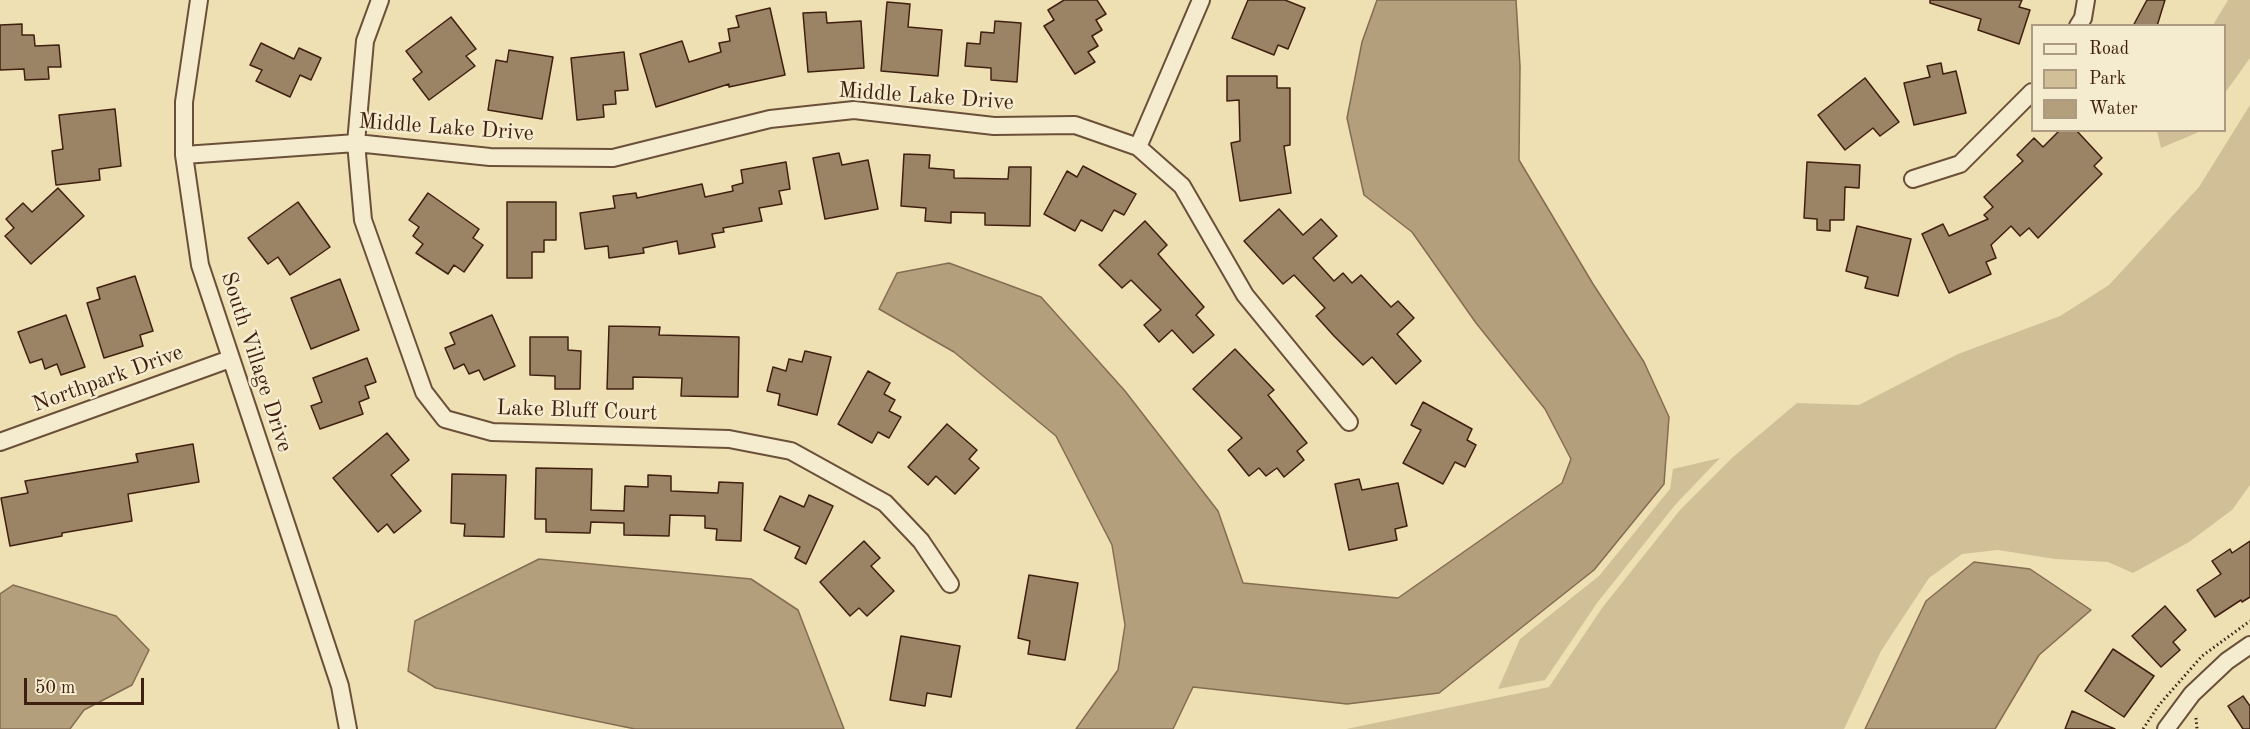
<!DOCTYPE html>
<style>
body{margin:0}
#map{position:relative;width:2250px;height:729px;overflow:hidden;background:#efe0b4;font-family:"Old Standard TT",serif}
canvas{display:block}
.legend{position:absolute;left:2031px;top:24px;width:195px;height:108px;box-sizing:border-box;background:#f5ebce;border:2px solid #ac9a82;margin:0;padding:8px 10px;list-style:none;font-size:18px;color:#3f2010}
.legend li{display:flex;align-items:center;gap:12px;height:30px}
.legend b{width:30px;border:2px solid #ac9a82}
.scale{position:absolute;left:24px;top:678px;width:120px;height:27px;box-sizing:border-box;border:3px solid #3f2010;border-top:0;padding-left:8px;font-size:18px;line-height:21px;white-space:nowrap;color:#3f2010;-webkit-text-stroke:4px #f5ebce;paint-order:stroke}
</style>
<div id="map">
<canvas width="2250" height="729"></canvas>
<ul class="legend">
<li><b style="height:8px;background:#f5ebce"></b>Road</li>
<li><b style="height:16px;background:#d1bf98"></b>Park</li>
<li><b style="height:16px;background:#b39f7c"></b>Water</li>
</ul>
<div class="scale">50 m</div>
</div>
<script>
const context = document.querySelector('canvas').getContext('2d');
context.lineJoin = 'round';
function paint(path, color) {
  context.fillStyle = color;
  context.fill(path, 'evenodd');
}
function shape(rows) {
  const path = new Path2D();
  for (const r of rows) {
    path.moveTo(r[0], r[1]);
    for (let i = 2; i < r.length; i += 2) path.lineTo(r[i], r[i + 1]);
  }
  return path;
}
function strokePath(path, color, width, dash) {
  context.strokeStyle = color;
  context.lineWidth = width;
  context.lineCap = dash ? 'butt' : 'round';
  context.setLineDash(dash || []);
  context.stroke(path);
}
function label(font, color, halo, rows, align = 'center') {
  context.font = font + ' "Old Standard TT",serif';
  context.lineWidth = 5;
  context.setLineDash([]);
  context.textBaseline = 'middle';
  context.strokeStyle = halo;
  context.fillStyle = color;
  for (const [text, x, y, turn = 0] of rows) {
    context.save();
    context.translate(x, y);
    context.rotate((+turn || 0) * Math.PI / 180);
    context.textAlign = isNaN(turn) ? turn : align;
    if (halo) context.strokeText(text, 0, 0);
    context.fillText(text, 0, 0);
    context.restore();
  }
}
paint(shape([
 [2228,0,2250,0,2250,58,2225,93,2224,26,2213,25],
 [2250,105,2250,485,2232,510,2189,542,2133,573,2108,562,2055,559,1998,550,1962,554,1929,578,1881,651,1844,729,1346,729,1549,687,1602,608,1680,510,1733,457,1797,403,1859,405,1958,354,2060,316,2109,285,2199,187],
 [2157,131,2157,130,2201,131,2161,148],
 [1720,458,1675,505,1597,603,1545,680,1498,689,1520,639,1599,576,1670,489,1673,469]
]), '#d1bf98');
const water = shape([
 [1377,0,1516,0,1520,66,1519,160,1593,284,1644,362,1669,417,1664,484,1594,570,1439,693,1347,704,1193,687,1173,729,1076,729,1118,670,1125,625,1112,545,1056,436,954,352,879,309,897,273,949,263,1041,297,1125,391,1218,511,1243,583,1398,598,1562,483,1571,459,1545,409,1476,323,1412,232,1364,195,1347,118,1362,42,1377,0],
 [539,559,751,579,798,610,844,729,635,729,436,688,408,671,415,621,539,559],
 [1974,562,2030,569,2091,610,2039,655,1995,729,1865,729,1926,601,1974,562],
 [13,585,116,616,149,650,132,685,84,710,70,729,0,729,0,594,13,585]
]);
paint(water, '#b39f7c');
strokePath(water, '#856c51', 1.5);
const building = shape([
 [1064,0,1097,0,1106,14,1096,20,1102,30,1092,36,1098,46,1088,52,1095,62,1075,74,1044,26,1054,20,1048,10,1064,0],
 [1248,0,1285,0,1305,8,1288,49,1278,45,1274,55,1232,38,1248,0],
 [1930,0,2022,0,2019,7,2030,10,2019,44,1978,30,1981,19,1930,3,1930,0],
 [2147,0,2165,0,2157,26,2133,26,2147,0],
 [887,2,910,4,908,27,942,30,938,76,881,71,887,2],
 [770,8,785,75,729,87,729,84,656,107,640,54,682,41,689,62,721,52,719,43,730,41,728,29,739,27,736,16,770,8],
 [826,12,827,23,861,21,864,68,808,72,803,13,826,12],
 [451,17,476,49,466,56,475,66,429,100,413,79,422,72,406,51,451,17],
 [995,21,1021,23,1017,82,991,80,991,68,965,66,967,43,980,44,981,32,994,33,995,21],
 [22,24,22,35,34,35,35,46,59,45,61,67,48,67,49,79,25,80,24,69,0,70,0,25,22,24],
 [261,43,294,59,299,48,321,58,311,80,300,75,290,97,256,81,262,70,250,65,261,43],
 [509,50,553,57,542,119,488,110,496,60,507,62,509,50],
 [624,52,628,90,615,91,616,104,603,105,604,117,577,120,571,58,624,52],
 [1941,63,1943,74,1956,71,1966,113,1914,125,1904,83,1930,77,1927,66,1941,63],
 [1227,76,1277,76,1277,88,1290,88,1290,145,1284,146,1291,193,1240,201,1231,143,1240,141,1239,100,1227,101,1227,76],
 [1865,78,1899,122,1880,136,1873,128,1845,150,1818,115,1865,78],
 [115,109,121,166,99,169,100,180,56,185,52,151,63,149,59,115,115,109],
 [2060,130,2076,130,2102,158,2094,166,2102,174,2038,238,2029,228,2020,236,2011,226,1991,245,1996,258,1986,262,1991,274,1949,293,1922,234,1943,224,1949,236,1988,219,1984,215,1993,207,1984,197,2023,161,2017,155,2034,138,2043,147,2060,130],
 [839,153,842,165,868,160,878,209,825,219,813,158,839,153],
 [904,154,930,155,929,168,954,170,954,178,1008,179,1009,167,1031,167,1030,226,985,225,985,213,951,212,951,223,925,221,926,208,901,206,904,154],
 [786,162,790,189,779,191,782,204,759,208,762,221,723,228,724,232,712,234,715,247,679,254,677,241,643,248,644,253,609,258,608,246,585,249,580,213,615,208,613,196,636,193,637,198,702,184,705,197,733,191,732,186,743,183,741,170,786,162],
 [1807,162,1860,165,1859,188,1845,187,1844,220,1830,220,1830,231,1817,230,1817,219,1804,218,1807,162],
 [1083,166,1136,194,1124,215,1114,210,1102,231,1081,220,1075,231,1044,214,1067,171,1077,177,1083,166],
 [58,188,84,216,31,264,5,236,14,228,6,219,23,203,32,212,58,188],
 [428,193,479,229,473,238,483,245,464,272,454,265,448,274,416,253,423,244,413,236,419,227,409,220,428,193],
 [298,202,330,247,290,275,278,257,268,264,248,238,298,202],
 [507,202,556,202,556,240,544,240,544,252,532,252,532,278,507,278,507,202],
 [1279,209,1303,235,1321,219,1337,236,1313,258,1334,281,1343,273,1352,283,1361,275,1391,307,1398,301,1414,318,1397,334,1421,361,1396,384,1372,357,1363,365,1334,336,1316,316,1325,308,1294,275,1283,284,1244,241,1279,209],
 [1145,221,1167,245,1158,254,1204,307,1196,315,1214,335,1193,353,1172,330,1159,342,1144,325,1161,310,1131,280,1122,288,1099,265,1145,221],
 [1857,226,1911,239,1898,296,1865,288,1868,277,1846,271,1857,226],
 [135,276,153,331,140,335,143,346,104,358,87,303,100,299,97,288,135,276],
 [340,279,359,330,311,349,291,298,340,279],
 [66,315,85,367,61,375,57,364,45,369,42,359,30,363,18,332,66,315],
 [492,315,515,366,484,380,479,370,469,374,464,364,454,369,445,348,455,344,450,333,492,315],
 [609,326,660,327,659,335,739,337,738,397,681,396,682,378,633,377,633,389,607,389,609,326],
 [530,337,568,337,568,350,581,351,580,389,555,389,555,376,530,375,530,337],
 [1235,349,1274,390,1268,395,1307,443,1297,451,1304,460,1284,477,1277,468,1266,476,1259,468,1249,476,1228,450,1242,438,1193,389,1235,349],
 [805,351,831,357,817,415,778,405,780,394,767,391,773,367,786,371,789,359,802,362,805,351],
 [367,358,376,382,365,386,369,398,359,402,363,414,320,429,311,406,322,402,313,378,367,358],
 [868,371,890,383,884,394,895,400,889,411,901,417,889,438,878,432,872,443,838,424,868,371],
 [1423,402,1472,429,1467,440,1476,445,1465,467,1455,462,1443,484,1403,463,1421,430,1411,425,1423,402],
 [947,424,977,450,969,459,979,468,955,494,936,476,928,485,908,467,947,424],
 [387,433,409,460,391,475,421,511,394,533,387,524,378,532,333,478,387,433],
 [193,444,199,482,128,494,132,521,62,533,62,536,10,546,1,498,28,493,25,481,138,462,136,454,193,444],
 [536,468,592,469,591,510,624,511,625,486,648,487,648,475,671,476,671,491,718,493,719,482,743,483,741,541,716,540,717,529,705,528,705,516,670,515,669,536,624,535,624,523,591,522,590,533,546,532,546,519,535,519,536,468],
 [452,474,506,475,504,537,464,536,465,524,451,523,452,474],
 [1359,479,1362,490,1398,483,1407,526,1395,529,1397,540,1349,550,1335,484,1359,479],
 [809,495,833,506,806,564,795,558,800,547,764,530,780,496,804,507,809,495],
 [864,541,880,558,871,566,894,591,867,616,859,608,850,616,820,582,864,541],
 [2250,541,2250,597,2242,602,2241,600,2215,617,2197,590,2221,574,2212,561,2230,549,2232,553,2250,541],
 [1029,575,1078,583,1065,660,1028,654,1030,641,1018,638,1029,575],
 [2165,606,2186,630,2173,642,2180,650,2161,667,2132,636,2165,606],
 [901,636,960,646,951,697,927,693,925,706,890,700,901,636],
 [2113,649,2154,676,2124,717,2085,691,2113,649],
 [2243,696,2250,706,2250,729,2243,729,2228,706,2243,696],
 [2072,711,2115,729,2065,729,2072,711]
]);
paint(building, '#9b8465');
strokePath(building, '#3f2010', 1.5);
const minor = shape([
 [199,0,184,102,184,155,200,265,340,686,348,729],
 [380,0,365,41,356,143,363,220,424,392,445,419,492,432,729,439,791,451,885,503,921,541,950,584],
 [2078,26,2083,18,2086,0],
 [1138,147,1201,0],
 [184,155,356,143,490,157,613,158,770,119,854,110,994,126,1075,125,1138,147,1182,186,1245,295,1349,422],
 [1913,179,1960,164,2032,92],
 [0,442,230,359],
 [2166,729,2192,694,2227,661,2250,645]
]);
strokePath(minor, '#6b5039', 20);
strokePath(shape([
 [2196,718,2197,729],
 [2143,729,2159,705,2202,656,2250,621]
]), '#3f2010', 3, [1.5, 3]);
strokePath(minor, '#f5ebce', 16);
label('22px', '#3f2010', '#f5ebce', [
 ["Middle Lake Drive",926,97,4],
 ["Middle Lake Drive",446,128,4],
 ["South Village Drive",256,362,72],
 ["Northpark Drive",108,379,-20],
 ["Lake Bluff Court",577,411,2]
]);
</script>
